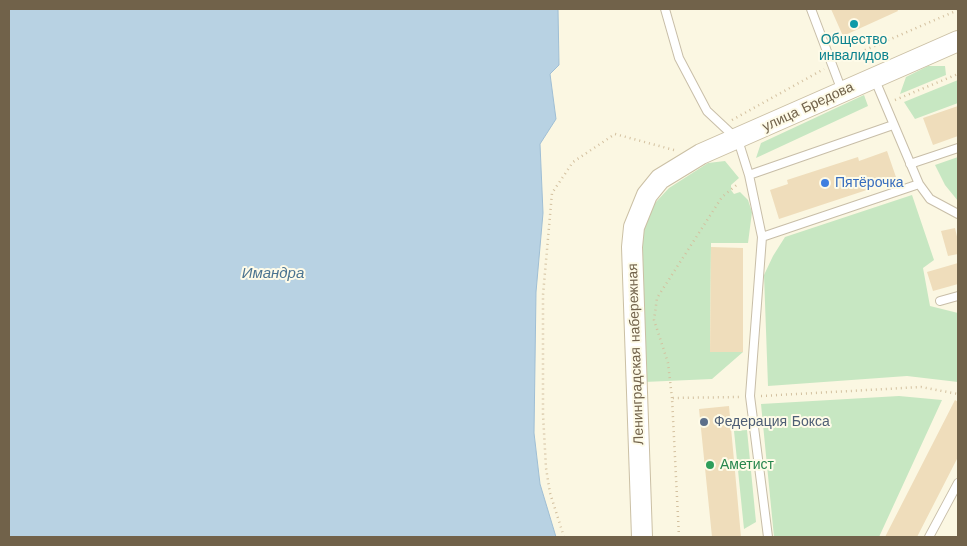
<!DOCTYPE html>
<meta charset="utf-8">
<style>
body{margin:0}
#map{position:relative;width:967px;height:546px;overflow:hidden;background:#fbf7e2;font-family:"Work Sans",sans-serif}
canvas{display:block}
.frame{position:absolute;inset:0;border:10px solid #71624a;pointer-events:none}
</style>
<div id="map">
<canvas width="967" height="546"></canvas>
<div class="frame"></div>
</div>
<script>
const context = document.querySelector('canvas').getContext('2d');
context.lineJoin = 'round';
function paint(path, color) {
  context.fillStyle = color;
  context.fill(path, 'evenodd');
}
function shape(rows) {
  const path = new Path2D();
  for (const r of rows) {
    path.moveTo(r[0], r[1]);
    for (let i = 2; i < r.length; i += 2) path.lineTo(r[i], r[i + 1]);
  }
  return path;
}
function strokePath(path, color, width, dash) {
  context.strokeStyle = color;
  context.lineWidth = width;
  context.lineCap = dash ? 'butt' : 'round';
  context.setLineDash(dash || []);
  context.stroke(path);
}
function label(font, color, halo, rows, align = 'center') {
  context.font = font + ' "Work Sans",sans-serif';
  context.lineWidth = 4;
  context.setLineDash([]);
  context.textBaseline = 'middle';
  context.strokeStyle = halo;
  context.fillStyle = color;
  for (const [text, x, y, turn = 0] of rows) {
    context.save();
    context.translate(x, y);
    context.rotate((+turn || 0) * Math.PI / 180);
    context.textAlign = isNaN(turn) ? turn : align;
    if (halo) context.strokeText(text, 0, 0);
    context.fillText(text, 0, 0);
    context.restore();
  }
}
paint(shape([
 [928,66,945,66,946,75,900,94,906,77],
 [958,80,958,103,915,119,904,102],
 [864,95,868,106,756,158,761,143],
 [958,157,958,201,945,185,935,165],
 [725,161,739,178,731,185,731,190,734,194,740,192,748,200,752,212,748,243,711,243,710,351,743,352,712,379,644,382,641,254,643,225,655,203,669,188,708,163],
 [912,195,934,260,923,268,930,306,958,313,958,382,907,376,768,386,764,275,773,256,785,237],
 [899,396,942,400,879,537,774,537,761,404],
 [747,430,756,522,744,529,734,431]
]), '#c7e7c2');
const water = shape([
 [9,9,558,9,559,65,550,74,556,119,540,144,543,213,536,292,534,433,540,484,556,537,9,537,9,9]
]);
paint(water, '#b8d2e3');
strokePath(water, '#9fbed4', 1);
paint(shape([
 [831,9,897,9,898,11,843,36],
 [958,106,958,136,933,145,923,118],
 [887,151,897,180,779,219,770,190,788,184,787,180,858,157,859,161],
 [955,228,958,241,958,254,948,256,941,231],
 [711,247,743,248,743,352,710,352],
 [958,263,958,284,933,291,927,272],
 [955,400,958,402,958,457,917,537,885,537],
 [729,406,741,537,712,537,699,409]
]), '#efddbb');
const service = shape([
 [665,9,679,58,707,111,738,140,749,175,893,125],
 [811,9,842,91],
 [875,80,919,184,930,199,958,214],
 [910,164,958,148],
 [749,175,762,237,750,396,768,537],
 [762,237,919,184],
 [940,301,958,296],
 [929,537,958,483]
]);
const secondary = shape([
 [642,537,632,247,634,227,647,195,660,179,701,154,958,41]
]);
strokePath(service, '#c8bea8', 10);
strokePath(secondary, '#cbc0a5', 22);
strokePath(shape([
 [842,60,958,10],
 [895,100,958,74],
 [732,120,824,69],
 [761,396,921,387,958,394],
 [672,398,668,363,654,320,657,298,722,197,739,183],
 [564,537,550,493,546,468,543,414,543,295,552,193,573,162,615,134,674,150],
 [679,537,672,398,740,397]
]), '#d3c09f', 2.5, [1, 4]);
strokePath(service, '#fff', 8);
strokePath(secondary, '#fff', 20);
for (const [x, y, r, color] of [
 [854,24,5,"#0f9aa8"],
 [825,183,5,"#3f7fe0"],
 [704,422,5,"#5c6f8a"],
 [710,465,5,"#2e9e5b"]
]) {
  const dot = new Path2D();
  dot.arc(x, y, r, 0, 2 * Math.PI);
  context.fillStyle = color;
  context.fill(dot);
  strokePath(dot, '#fefbe8', 2);
}
label('14px', '#0d838f', '#fefbe8', [
 ["Общество",854,40],
 ["инвалидов",854,56]
]);
label('14px', '#71624a', '#fefbe8', [
 ["улица Бредова",808,107,-25],
 ["Ленинградская набережная",636,354,-92]
]);
label('14px', '#366cbe', '#fefbe8', [
 ["Пятёрочка",835,183]
], 'left');
label('14px', '#4e5e75', '#fefbe8', [
 ["Федерация Бокса",714,422]
], 'left');
label('14px', '#27864d', '#fefbe8', [
 ["Аметист",720,465]
], 'left');
label('italic 15px', '#4b7491', '#fefbe8', [
 ["Имандра",273,274]
]);
</script>
